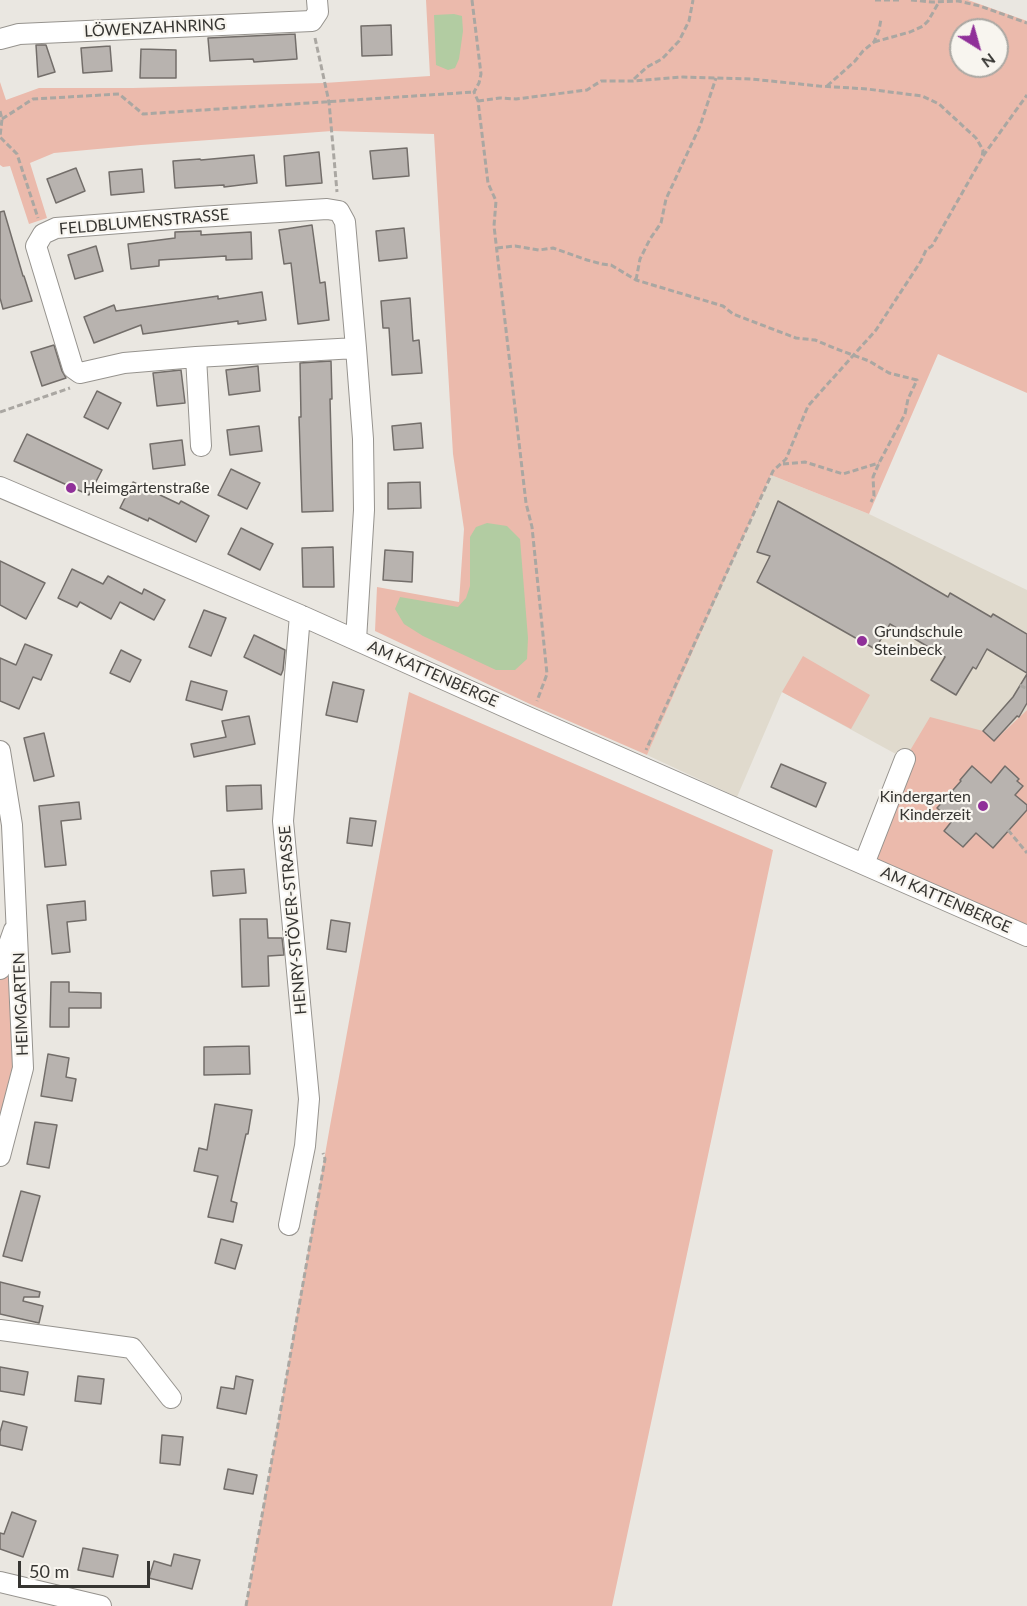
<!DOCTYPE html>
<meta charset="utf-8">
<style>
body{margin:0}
#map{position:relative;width:1027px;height:1606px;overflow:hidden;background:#eae7e1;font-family:Lato,sans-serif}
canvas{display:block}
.north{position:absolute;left:949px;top:18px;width:60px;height:60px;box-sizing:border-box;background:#f8f5ef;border:2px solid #aaa8a3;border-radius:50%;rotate:143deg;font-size:16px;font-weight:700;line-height:24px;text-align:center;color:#363532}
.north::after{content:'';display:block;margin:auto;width:21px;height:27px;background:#903099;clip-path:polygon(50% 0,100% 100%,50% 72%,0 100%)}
.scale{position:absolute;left:18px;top:1561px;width:132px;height:27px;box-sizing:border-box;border:3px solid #363532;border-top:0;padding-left:8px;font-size:18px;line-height:21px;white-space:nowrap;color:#363532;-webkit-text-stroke:4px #f8f5ef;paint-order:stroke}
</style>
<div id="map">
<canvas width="1027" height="1606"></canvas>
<div class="north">N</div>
<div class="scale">50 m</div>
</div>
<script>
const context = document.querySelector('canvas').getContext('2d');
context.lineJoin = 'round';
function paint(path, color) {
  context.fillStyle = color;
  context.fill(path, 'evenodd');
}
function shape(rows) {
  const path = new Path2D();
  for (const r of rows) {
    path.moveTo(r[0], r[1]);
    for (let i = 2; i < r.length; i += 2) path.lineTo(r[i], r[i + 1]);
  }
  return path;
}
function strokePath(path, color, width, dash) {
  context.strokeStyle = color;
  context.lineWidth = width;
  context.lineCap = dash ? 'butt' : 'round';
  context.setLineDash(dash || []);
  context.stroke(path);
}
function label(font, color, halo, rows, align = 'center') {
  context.font = font + ' Lato,sans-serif';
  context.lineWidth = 4.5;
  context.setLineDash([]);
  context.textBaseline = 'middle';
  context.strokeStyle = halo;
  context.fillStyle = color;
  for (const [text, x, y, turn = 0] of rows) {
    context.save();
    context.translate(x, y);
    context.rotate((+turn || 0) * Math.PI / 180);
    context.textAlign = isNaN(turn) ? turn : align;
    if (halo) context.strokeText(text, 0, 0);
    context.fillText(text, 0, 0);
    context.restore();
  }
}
paint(shape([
 [771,475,869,514,1027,590,1027,710,994,741,983,731,905,759,782,692,737,797,647,755]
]), '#e0dacd');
paint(shape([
 [426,0,968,0,1027,21,1027,393,938,354,869,514,771,475,647,755,532,705,375,631,377,587,459,602,464,529,453,454,434,134,332,131,141,145,54,153,30,163,47,218,29,224,10,166,3,167,0,165,0,82,6,100,39,88,133,88,324,83,430,76],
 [961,30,997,30,997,66,961,66],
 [803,656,870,695,851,729,782,692],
 [409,692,773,850,612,1606,246,1606,330,1126],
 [1027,710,1027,936,864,864,905,759,930,717,983,731,994,741],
 [17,922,23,1068,0,1156,0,969]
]), '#ebbaac');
paint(shape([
 [454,14,462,16,463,31,459,59,455,68,448,70,436,65,434,15],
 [487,523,507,526,520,539,528,638,527,659,515,670,496,670,423,636,404,624,395,609,400,597,458,607,466,598,470,586,470,537,476,527]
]), '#b2cca2');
const building = shape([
 [391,25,392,55,362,56,361,26,391,25],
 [295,34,297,59,254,62,253,59,210,61,208,38,295,34],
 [36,45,46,45,55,72,38,77,36,45],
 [110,46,112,71,83,73,81,48,110,46],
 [141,49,176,50,176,78,140,78,141,49],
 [407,148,409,176,373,179,370,151,407,148],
 [319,152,322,183,286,186,284,156,319,152],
 [254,155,257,183,224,187,224,185,175,188,173,161,200,159,201,160,254,155],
 [76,168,85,191,56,203,47,179,76,168],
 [142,169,144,192,111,195,109,172,142,169],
 [4,211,23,276,24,276,32,301,3,309,0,298,0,212,4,211],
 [312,225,320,283,325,282,329,320,298,324,291,263,284,264,279,230,312,225],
 [404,228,407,258,379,261,376,231,404,228],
 [201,231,201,235,251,232,252,259,226,260,226,256,159,260,159,266,131,269,128,244,175,238,175,232,201,231],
 [96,246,103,271,75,279,68,255,96,246],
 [262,292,266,320,238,324,238,321,143,334,141,325,94,343,84,317,114,305,116,311,218,296,218,299,262,292],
 [410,298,413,341,419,340,422,373,392,375,389,328,383,328,381,301,410,298],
 [54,345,62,371,66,378,42,386,31,352,54,345],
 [331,361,332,399,330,399,333,511,302,512,299,417,301,417,300,363,331,361],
 [258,366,260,391,229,395,226,370,258,366],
 [181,370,185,403,157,406,153,373,181,370],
 [97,391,121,403,108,429,84,417,97,391],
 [421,423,423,448,394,450,392,426,421,423],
 [259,426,262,451,230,455,227,430,259,426],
 [27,434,102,470,89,495,14,461,27,434],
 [182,440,185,465,153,469,150,444,182,440],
 [231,469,260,483,247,509,218,495,231,469],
 [133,482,179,504,181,501,209,516,196,542,149,518,148,521,120,508,133,482],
 [420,482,421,508,388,509,388,483,420,482],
 [778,501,888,562,948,597,950,593,991,617,993,614,1027,634,1027,673,987,649,976,669,973,667,956,695,931,680,945,657,890,624,875,649,757,582,770,556,757,552,778,501],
 [241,528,273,544,260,570,228,554,241,528],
 [333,547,334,587,303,587,302,548,333,547],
 [385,550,413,552,412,582,383,580,385,550],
 [0,561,45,583,26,619,0,605,0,561],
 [72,569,103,584,108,576,142,594,144,589,165,600,154,620,120,602,111,619,80,602,77,607,58,598,72,569],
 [204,610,226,618,211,656,189,647,204,610],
 [254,635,285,650,283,670,281,675,244,657,254,635],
 [25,644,52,655,41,680,33,677,19,709,0,701,0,658,16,665,25,644],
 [121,650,141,660,130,682,110,673,121,650],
 [1027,674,1027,703,1019,717,1017,716,994,741,983,731,1013,697,1027,674],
 [191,681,227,691,222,710,186,700,191,681],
 [333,682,364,690,357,722,326,715,333,682],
 [249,716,255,744,194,757,191,744,226,737,222,721,249,716],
 [44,733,54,776,34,781,24,738,44,733],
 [781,764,826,783,816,807,771,787,781,764],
 [972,766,991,783,1005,766,1019,779,1017,781,1023,786,1015,795,1027,805,1027,810,993,848,976,833,963,847,944,831,952,821,937,808,961,781,960,780,972,766],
 [261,785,262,809,227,811,226,786,261,785],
 [79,802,81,819,61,821,66,865,45,867,39,806,79,802],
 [350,818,376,821,372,846,347,843,350,818],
 [244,869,246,893,213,896,211,871,244,869],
 [85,901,86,920,67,922,70,952,52,954,47,905,85,901],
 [240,919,267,919,268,938,282,938,284,955,268,956,269,986,242,987,240,919],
 [331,920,350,923,346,952,327,949,331,920],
 [51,982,69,982,69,992,101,993,101,1008,69,1008,69,1027,50,1027,51,982],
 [249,1046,250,1074,204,1075,204,1047,249,1046],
 [48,1054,69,1058,66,1077,76,1079,72,1101,41,1096,48,1054],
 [215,1104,252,1110,248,1134,246,1134,231,1201,237,1203,233,1222,208,1217,218,1176,194,1171,199,1148,207,1150,215,1104],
 [35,1122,57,1125,49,1168,27,1164,35,1122],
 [21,1191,40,1196,22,1261,3,1256,21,1191],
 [221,1239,242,1245,235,1269,215,1263,221,1239],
 [0,1282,40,1292,39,1297,24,1297,23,1301,43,1306,39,1323,0,1314,0,1282],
 [0,1367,28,1372,24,1395,0,1391,0,1367],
 [78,1376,104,1379,101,1404,75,1401,78,1376],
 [236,1376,253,1380,246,1414,217,1408,221,1387,234,1389,236,1376],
 [3,1421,27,1427,22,1450,0,1445,0,1432,3,1421],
 [162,1435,183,1437,180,1465,160,1463,162,1435],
 [228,1469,257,1475,253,1494,224,1489,228,1469],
 [12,1512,36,1521,23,1557,0,1549,0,1533,4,1534,12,1512],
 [83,1548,118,1555,113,1577,78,1570,83,1548],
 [174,1554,200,1560,192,1589,149,1578,154,1561,171,1566,174,1554]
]);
paint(building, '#b8b3af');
strokePath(building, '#736e6a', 1.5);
const minor = shape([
 [0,39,19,34,312,21,318,12,317,0],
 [196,357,201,446],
 [0,487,300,615,530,718,1027,936],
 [356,640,364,510,363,439,356,348,196,357,124,363,80,373,73,368,36,246,43,234,56,228,199,217,327,209,339,211,345,222,356,348],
 [0,751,12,825,23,1068,0,1156],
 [864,864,905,759],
 [0,969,14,930],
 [289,1225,305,1146,309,1099,283,821,300,615],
 [0,1330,132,1348,171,1398],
 [0,1582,101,1606]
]);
strokePath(minor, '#96938e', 22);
strokePath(shape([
 [472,0,481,74,479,83,474,92,478,101,488,183,496,201,494,226,526,503,532,527,547,674,537,701],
 [875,0,902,0],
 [911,0,932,2,958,1,980,6,1027,23],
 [315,38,329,102,337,192],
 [874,42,910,32,923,26,928,21,939,2],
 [634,79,647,67,662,59,679,41,689,21,693,0],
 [827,86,855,61,863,51,874,42,879,30,881,19],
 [478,101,500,98,516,99,587,90,601,81,633,81,683,77,751,79,819,86,867,89,922,96,939,104,976,138,983,150,982,158,932,246,926,250,921,261,876,330,808,406,786,459,773,471,646,750],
 [0,111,2,119,0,137,17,154,38,218],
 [2,119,33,99,119,94,143,114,474,92],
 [983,156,1027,95],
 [497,248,515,246,539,250,553,248,587,260,602,264,611,265,636,280,723,306,733,314,796,338,815,340,834,348,869,361,889,373,917,380,908,399,905,414,879,463,873,477,874,496,871,502],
 [636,280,640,259,650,239,661,223,666,199,700,126,716,78],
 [0,412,70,388],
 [783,464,805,462,843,474,879,463],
 [1020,685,1027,689],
 [1008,830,1027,853],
 [246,1606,325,1159,323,1153]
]), '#aaa7a2', 3, [6, 3]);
strokePath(minor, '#fff', 20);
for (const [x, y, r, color] of [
 [71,488,6,"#903099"],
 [862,641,6,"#903099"],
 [983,806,6,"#903099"]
]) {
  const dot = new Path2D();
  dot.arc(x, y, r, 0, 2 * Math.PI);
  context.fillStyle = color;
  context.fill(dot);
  strokePath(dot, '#f8f5ef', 2);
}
label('16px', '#363532', '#f8f5ef', [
 ["LÖWENZAHNRING",155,28,-3],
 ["FELDBLUMENSTRASSE",144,222,-5],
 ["AM KATTENBERGE",433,674,24],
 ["AM KATTENBERGE",946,900,24],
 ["HENRY-STÖVER-STRASSE",293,920,-95],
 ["HEIMGARTEN",21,1004,-92]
]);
label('16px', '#363532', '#f8f5ef', [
 ["Heimgartenstraße",83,488],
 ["Grundschule",874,632],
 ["Steinbeck",874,650],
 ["Kindergarten",971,797,"right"],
 ["Kinderzeit",971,815,"right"]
], 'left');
</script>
